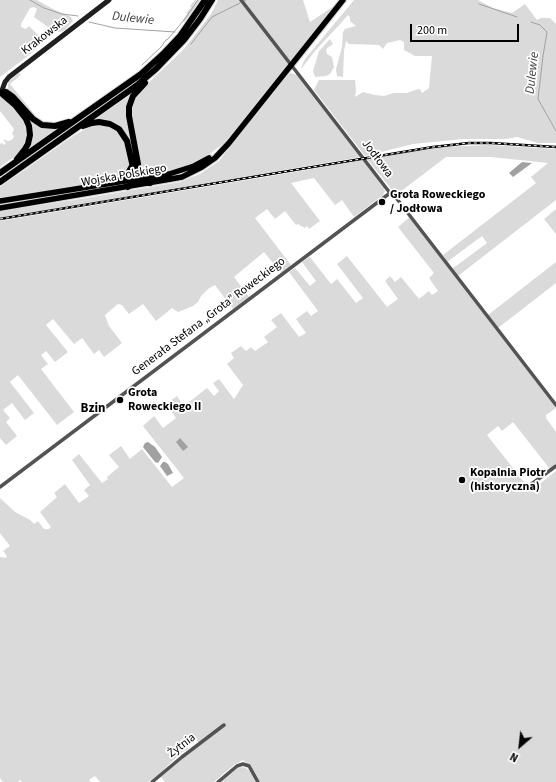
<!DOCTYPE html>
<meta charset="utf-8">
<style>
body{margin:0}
#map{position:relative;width:556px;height:782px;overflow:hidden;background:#fff;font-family:"Source Sans 3",sans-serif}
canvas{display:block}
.north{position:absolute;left:500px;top:726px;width:40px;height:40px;-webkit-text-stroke:3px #fff;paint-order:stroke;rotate:208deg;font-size:11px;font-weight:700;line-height:16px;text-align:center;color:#000}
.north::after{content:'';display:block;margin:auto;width:14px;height:18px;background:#000;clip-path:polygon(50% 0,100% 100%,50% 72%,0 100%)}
.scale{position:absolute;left:410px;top:24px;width:109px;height:18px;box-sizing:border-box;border:2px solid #000;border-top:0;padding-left:5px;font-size:12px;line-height:14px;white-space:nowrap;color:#000;-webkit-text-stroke:3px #fff;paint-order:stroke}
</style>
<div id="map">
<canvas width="556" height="782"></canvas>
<div class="north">N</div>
<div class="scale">200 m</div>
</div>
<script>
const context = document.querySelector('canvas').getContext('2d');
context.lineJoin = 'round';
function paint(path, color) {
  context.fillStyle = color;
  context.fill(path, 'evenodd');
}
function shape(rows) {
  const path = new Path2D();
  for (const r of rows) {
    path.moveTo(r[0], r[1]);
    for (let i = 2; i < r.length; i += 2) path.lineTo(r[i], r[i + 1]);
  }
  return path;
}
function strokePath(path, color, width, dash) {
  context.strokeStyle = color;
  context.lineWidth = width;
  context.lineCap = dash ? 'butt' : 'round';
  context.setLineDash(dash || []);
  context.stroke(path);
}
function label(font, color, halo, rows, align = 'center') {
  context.font = font + ' "Source Sans 3",sans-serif';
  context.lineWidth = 3.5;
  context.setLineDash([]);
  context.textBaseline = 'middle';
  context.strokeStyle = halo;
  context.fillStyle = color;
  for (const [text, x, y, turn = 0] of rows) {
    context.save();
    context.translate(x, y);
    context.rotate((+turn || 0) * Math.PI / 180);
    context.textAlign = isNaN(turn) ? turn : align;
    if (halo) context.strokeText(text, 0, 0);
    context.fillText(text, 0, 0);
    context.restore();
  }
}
paint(shape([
 [0,0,37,0,53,9,71,17,73,21,65,30,60,32,55,32,34,17,37,9,34,7,30,8,21,24,21,27,26,29,29,26,36,33,46,40,28,56,0,77],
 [195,0,200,0,185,22,183,21,183,20,187,14,186,13,191,8,190,6],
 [218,0,303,0,310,22,340,2,290,65,224,143,211,153,192,164,179,169,153,173,147,173,142,169,131,115,131,106,135,97,142,89,184,49,211,14],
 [354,0,478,0,493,8,512,13,525,4,537,20,541,18,550,18,556,24,556,143,538,143,517,137,506,139,463,139,413,144,365,156,314,90,319,80,355,80,356,90,355,97,363,92,375,95,384,96,394,93,407,93,415,90,420,89,422,93,429,88,432,56,415,56,404,50,404,42,400,40,387,43,383,49,379,45,349,44,346,41,344,51,343,77,337,76,336,69,342,47,343,32,345,29,356,26,350,21,350,17,348,15,341,23,315,51,302,68,301,68,305,59],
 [330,39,333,44,327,48,326,51,327,54,332,57,334,67,330,74,326,76,315,77,313,71,319,51],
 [19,73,21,75,10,84,36,116,44,121,48,121,47,124,42,123,29,112,20,100,8,89,8,85,9,81],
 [291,73,297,75,361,157,0,218,0,211,81,199,180,182,200,174,219,161,289,74],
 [132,94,129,98,137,172,127,135,120,126,113,122,106,119,94,120],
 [0,97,6,99,21,116,27,126,27,135,22,148,18,154,0,167,0,144,2,143,4,145,6,143,4,141,4,139,7,141,9,141,13,139,14,136,12,134,14,129,0,111],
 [26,114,30,119,60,127,27,150,29,146],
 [101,125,110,127,119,131,125,143,129,167,124,175,112,180,0,198,0,187,76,134,92,126],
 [490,145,556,149,556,200,458,276,488,315,556,262,556,283,498,328,556,404,556,408,546,415,546,418,556,432,556,464,550,469,513,422,502,431,498,426,487,435,531,491,556,471,556,782,260,782,251,767,243,760,234,765,214,782,165,782,160,776,224,727,200,743,193,738,186,741,188,749,181,753,159,774,148,782,100,782,95,776,89,780,91,782,22,782,20,780,18,782,3,782,0,778,0,557,6,558,7,556,3,551,10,546,0,533,0,498,15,512,30,520,34,524,38,521,44,529,49,529,51,527,40,512,57,497,54,493,65,484,79,503,89,496,84,490,90,485,72,460,79,454,102,483,108,479,107,477,119,467,109,455,121,446,130,459,142,449,172,487,184,478,143,426,154,416,163,428,176,418,166,404,177,396,181,402,185,404,188,403,207,388,214,396,219,391,213,383,219,379,234,399,243,385,227,364,234,358,231,353,241,346,246,351,251,347,255,351,268,342,264,337,277,327,271,320,281,313,299,337,306,333,296,319,307,311,311,316,318,311,289,272,295,268,310,286,316,281,302,262,310,257,331,284,337,279,356,303,363,298,337,264,347,256,387,307,398,299,385,281,390,276,395,282,401,277,419,299,429,291,432,295,438,291,429,278,434,273,398,227,411,216,442,256,447,260,443,255,536,183,531,177,548,163,491,157,446,157,396,195,367,159,439,147],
 [482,236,487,243,452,269,447,262],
 [363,160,384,188,385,191,383,195,354,217,342,200,335,205,314,178,291,183,320,221,309,229,307,226,305,228,301,226,298,224,296,225,285,211,275,219,267,209,255,218,291,265,281,273,264,252,234,277,249,297,233,309,215,285,208,289,201,296,198,302,193,306,178,312,172,308,156,321,143,304,129,314,122,305,118,304,105,315,109,326,122,343,104,357,99,350,94,354,82,338,74,344,53,319,46,325,68,352,55,362,46,351,41,355,48,364,41,369,74,412,57,425,18,375,10,382,34,413,25,420,12,403,3,410,10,418,6,422,17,436,6,445,0,438,0,221,295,172],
 [109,186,101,189,0,205,0,203],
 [556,209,556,234,544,219],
 [244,767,250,771,256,782,220,782,237,768]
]), '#dadada');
paint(shape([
 [522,162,532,163,513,177,509,173],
 [180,438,188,447,183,451,176,442],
 [148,442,155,447,162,457,158,463,155,462,143,447,145,443],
 [163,462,165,462,168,464,173,473,167,476,160,466]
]), '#a1a1a1');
strokePath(shape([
 [30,0,44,8,62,14,78,16],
 [244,1,246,0],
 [479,4,517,17],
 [89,22,115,28,175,32],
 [531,22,540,25,547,32,543,56,538,99,556,131],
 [191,44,212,17,240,3],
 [142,65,161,47,166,40,168,39,184,20,198,0]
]), '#a1a1a1', 1);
const primary = shape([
 [0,201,169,174,194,166,209,158],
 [0,208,171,179,182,177,202,167,215,158,229,143,343,0]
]);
const highway = shape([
 [1,93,15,105,26,119,29,126,30,135,28,144,25,149,17,159],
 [1,93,6,92,13,97,33,119,42,125,55,126,69,122],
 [83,126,92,123,99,122,110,124,119,129,127,141,135,176,141,181,150,183],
 [139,169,144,174,157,176],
 [0,173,141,74,163,54,180,36,205,0],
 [0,182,136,86,156,69,184,40,200,19,212,0],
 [116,182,126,177,132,166],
 [128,187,138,179,139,169,129,116,129,107,133,96,145,83]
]);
strokePath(primary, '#dbdbdb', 8);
strokePath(highway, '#dbdbdb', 8);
strokePath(shape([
 [241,0,390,193,397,199,556,405],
 [0,487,390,193],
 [526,488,556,466],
 [152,782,182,757,224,725],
 [218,782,237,766,243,764,249,766,258,782]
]), '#535353', 3.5);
strokePath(shape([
 [1,93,5,82,9,77,109,0]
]), '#202020', 5);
strokePath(primary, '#000', 5.5);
strokePath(highway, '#000', 6);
const rail = shape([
 [0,219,433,147,469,143,491,143,556,147]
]);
strokePath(rail, '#000', 2.5);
strokePath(rail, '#fff', 1, [3]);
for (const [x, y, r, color] of [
 [382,202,4,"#000"],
 [120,400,4,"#000"],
 [462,480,4,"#000"]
]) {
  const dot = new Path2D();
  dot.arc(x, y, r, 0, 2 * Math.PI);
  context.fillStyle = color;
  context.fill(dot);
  strokePath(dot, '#fff', 1.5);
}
label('12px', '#000', '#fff', [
 ["Krakowska",45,36,-38],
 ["Jodłowa",377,159,53],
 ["Wojska Polskiego",124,176,-10],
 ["Generała Stefana „Grota” Roweckiego",209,317,-37],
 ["Żytnia",182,746,-37]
]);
label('bold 12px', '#000', '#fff', [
 ["Grota Roweckiego",390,195],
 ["/ Jodłowa",390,209],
 ["Grota",128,393],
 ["Roweckiego II",128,407],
 ["Kopalnia Piotr",470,473],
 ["(historyczna)",470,487]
], 'left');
label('italic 13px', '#424242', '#fff', [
 ["Dulewie",133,19,6],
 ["Dulewie",533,73,-84]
]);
label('bold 13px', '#000', '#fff', [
 ["Bzin",93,409]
]);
</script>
